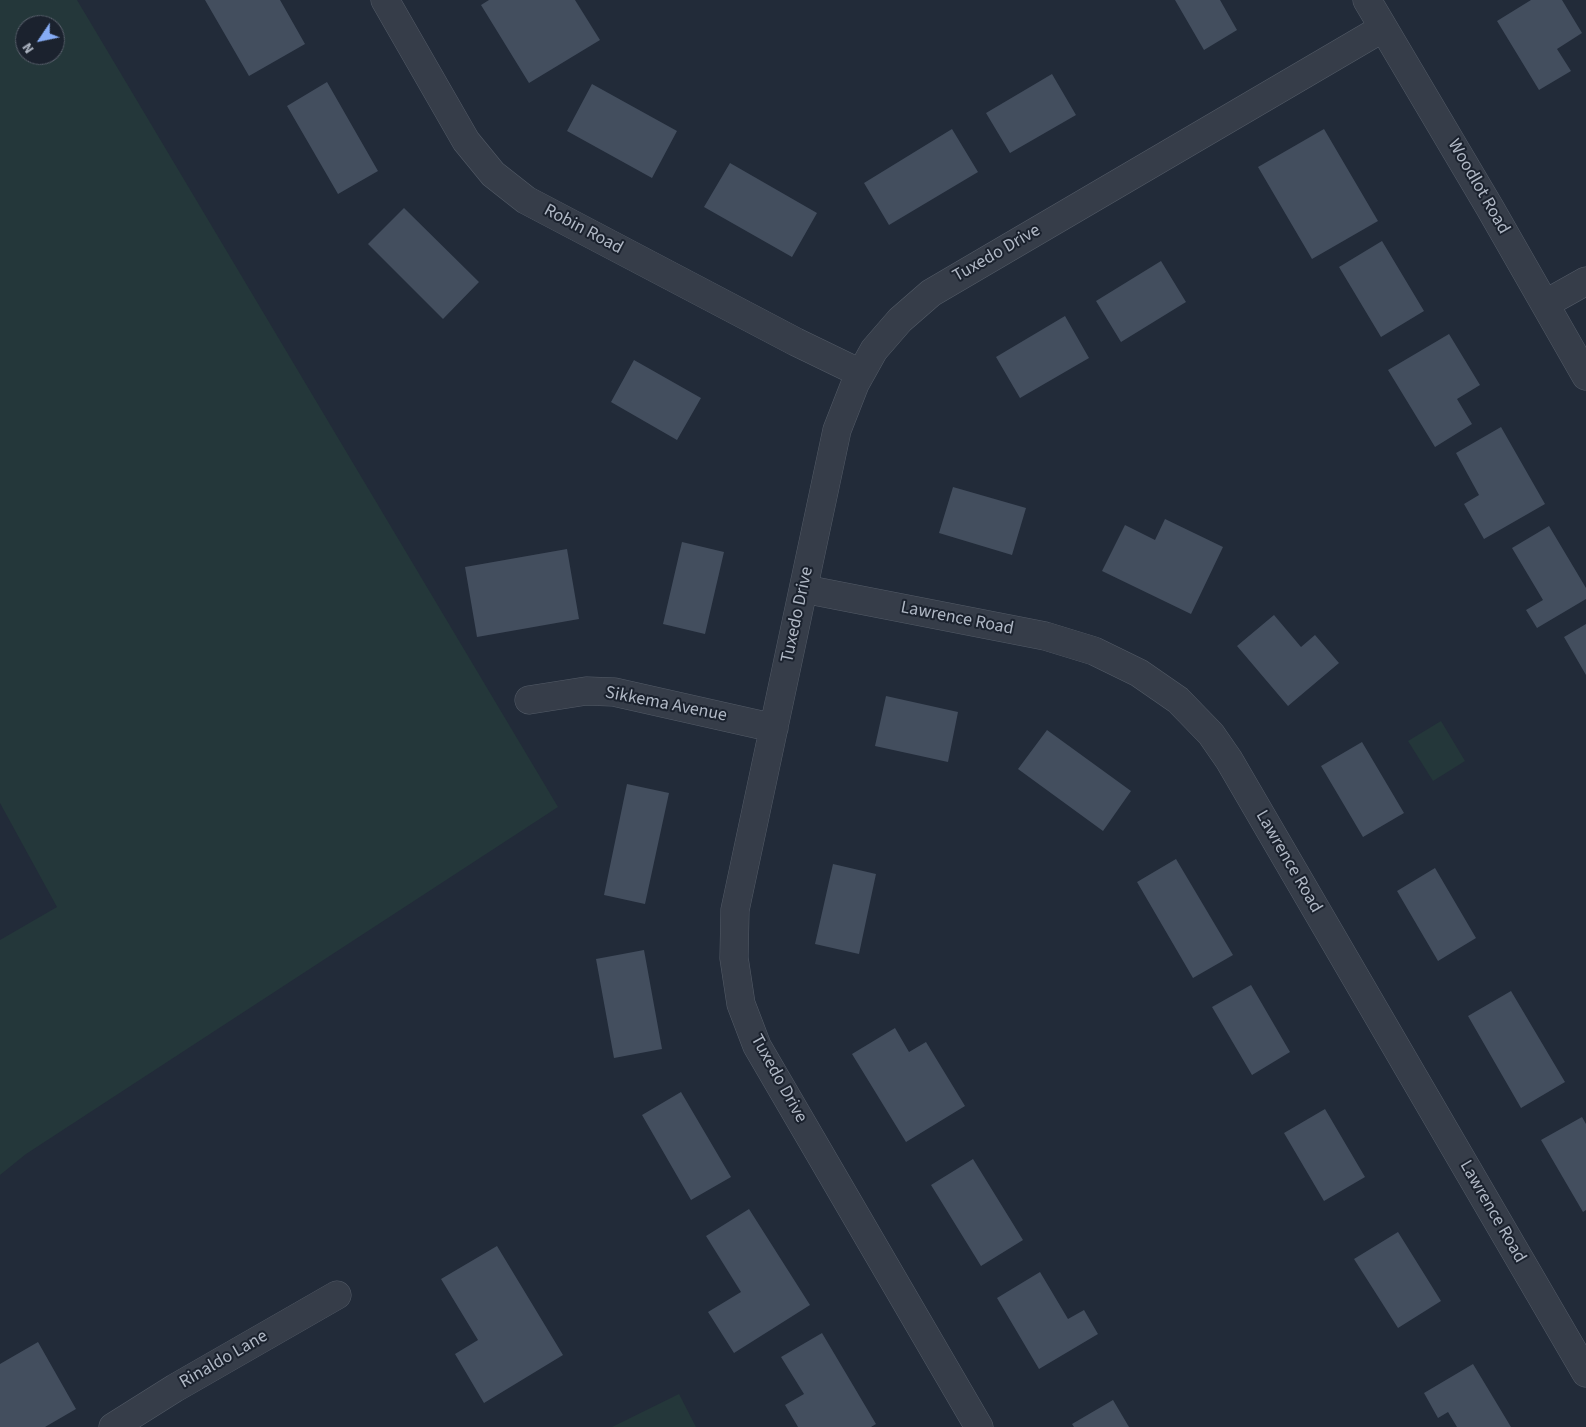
<!DOCTYPE html>
<style>
body{margin:0}
#map{position:relative;width:1586px;height:1427px;overflow:hidden;background:#222b39;font-family:"Source Sans 3",sans-serif}
canvas{display:block}
.north{position:absolute;left:15px;top:15px;width:50px;height:50px;box-sizing:border-box;background:#1b222e;border:1px solid #575e6a;border-radius:50%;rotate:236deg;font-size:14px;font-weight:700;line-height:20px;text-align:center;color:#b0b8c5}
.north::after{content:'';display:block;margin:auto;width:18px;height:22px;background:#86acf5;clip-path:polygon(50% 0,100% 100%,50% 72%,0 100%)}
</style>
<div id="map">
<canvas width="1586" height="1427"></canvas>
<div class="north">N</div>
</div>
<script>
const context = document.querySelector('canvas').getContext('2d');
context.lineJoin = 'round';
function paint(path, color) {
  context.fillStyle = color;
  context.fill(path, 'evenodd');
}
function shape(rows) {
  const path = new Path2D();
  for (const r of rows) {
    path.moveTo(r[0], r[1]);
    for (let i = 2; i < r.length; i += 2) path.lineTo(r[i], r[i + 1]);
  }
  return path;
}
function strokePath(path, color, width, dash) {
  context.strokeStyle = color;
  context.lineWidth = width;
  context.lineCap = dash ? 'butt' : 'round';
  context.setLineDash(dash || []);
  context.stroke(path);
}
function label(font, color, halo, rows, align = 'center') {
  context.font = font + ' "Source Sans 3",sans-serif';
  context.lineWidth = 4;
  context.setLineDash([]);
  context.textBaseline = 'middle';
  context.strokeStyle = halo;
  context.fillStyle = color;
  for (const [text, x, y, turn = 0] of rows) {
    context.save();
    context.translate(x, y);
    context.rotate((+turn || 0) * Math.PI / 180);
    context.textAlign = isNaN(turn) ? turn : align;
    if (halo) context.strokeText(text, 0, 0);
    context.fillText(text, 0, 0);
    context.restore();
  }
}
paint(shape([
 [0,0,77,0,558,807,26,1154,0,1175,0,940,57,907,0,803],
 [25,25,55,25,55,55,25,55],
 [1441,721,1465,761,1433,781,1408,741],
 [679,1394,696,1427,612,1427]
]), '#24373a');
paint(shape([
 [205,0,280,0,305,44,249,76],
 [489,0,575,0,600,40,529,83,481,5],
 [1175,0,1220,0,1237,30,1204,50],
 [1531,0,1562,0,1582,33,1557,49,1571,71,1539,90,1497,21],
 [1052,74,1076,115,1010,153,986,113],
 [327,82,378,171,338,194,287,106],
 [592,84,677,131,652,178,567,131],
 [952,129,978,172,889,225,864,183],
 [1324,129,1378,221,1312,259,1258,167],
 [730,163,817,213,792,257,704,207],
 [404,208,479,282,443,319,368,244],
 [1382,241,1424,311,1381,337,1339,267],
 [1161,261,1186,302,1121,342,1096,301],
 [1065,316,1089,358,1020,398,996,357],
 [1449,334,1480,385,1457,399,1472,424,1435,447,1388,370],
 [634,360,701,398,677,440,611,402],
 [1501,427,1545,504,1484,539,1464,504,1479,495,1456,453],
 [953,487,1026,508,1012,555,939,533],
 [1165,519,1223,547,1191,614,1102,571,1125,525,1155,540],
 [1549,526,1586,588,1586,599,1537,628,1526,610,1543,600,1512,548],
 [682,542,724,552,705,634,663,624],
 [567,549,579,619,477,637,465,567],
 [1274,615,1301,647,1315,635,1339,663,1288,706,1237,646],
 [1586,624,1586,675,1564,637],
 [886,696,958,712,948,762,875,746],
 [1047,730,1131,791,1103,831,1018,769],
 [1362,742,1404,813,1363,837,1321,766],
 [627,784,669,793,645,904,604,895],
 [1176,859,1233,955,1193,978,1137,882],
 [833,864,876,874,859,954,815,944],
 [1435,868,1476,938,1438,961,1397,891],
 [644,950,662,1049,614,1058,596,959],
 [1251,985,1290,1052,1252,1075,1212,1007],
 [1511,991,1565,1082,1521,1108,1468,1016],
 [895,1028,909,1052,926,1042,965,1106,906,1142,852,1054],
 [681,1092,731,1177,691,1200,642,1115],
 [1325,1109,1365,1177,1324,1201,1284,1133],
 [1582,1117,1586,1124,1586,1210,1583,1212,1541,1140],
 [973,1159,1023,1240,981,1266,931,1185],
 [749,1209,810,1305,734,1353,708,1312,741,1292,706,1236],
 [1398,1232,1441,1301,1398,1328,1354,1259],
 [497,1246,563,1355,484,1403,455,1354,478,1340,441,1279],
 [1040,1272,1068,1319,1084,1310,1098,1334,1039,1369,997,1298],
 [822,1333,876,1424,871,1427,798,1427,785,1405,804,1394,781,1357],
 [38,1342,76,1409,45,1427,0,1427,0,1364],
 [1473,1364,1511,1427,1457,1427,1448,1412,1438,1418,1424,1393],
 [1113,1400,1129,1427,1074,1427,1072,1424]
]), '#434e5e');
const minor = shape([
 [385,0,466,141,493,174,526,200,796,342,860,373],
 [1367,0,1490,208,1586,376],
 [1545,304,1586,281],
 [804,589,1045,636,1094,651,1139,673,1178,700,1211,734,1229,760,1586,1373],
 [529,700,586,691,614,692,774,728],
 [113,1427,175,1388,337,1295],
 [979,1427,757,1046,741,1004,734,958,735,910,837,430,855,384,874,350,900,320,931,293,1383,28]
]);
strokePath(minor, '#535b67', 29);
strokePath(minor, '#363d49', 28);
label('18px', '#b0b8c5', '#1b222e', [
 ["Woodlot Road",1478,187,60],
 ["Robin Road",583,230,28],
 ["Tuxedo Drive",997,254,-30],
 ["Tuxedo Drive",798,615,-78],
 ["Lawrence Road",957,619,11],
 ["Sikkema Avenue",666,705,11],
 ["Lawrence Road",1288,862,60],
 ["Tuxedo Drive",778,1079,61],
 ["Lawrence Road",1492,1212,60],
 ["Rinaldo Lane",224,1360,-30]
]);
</script>
